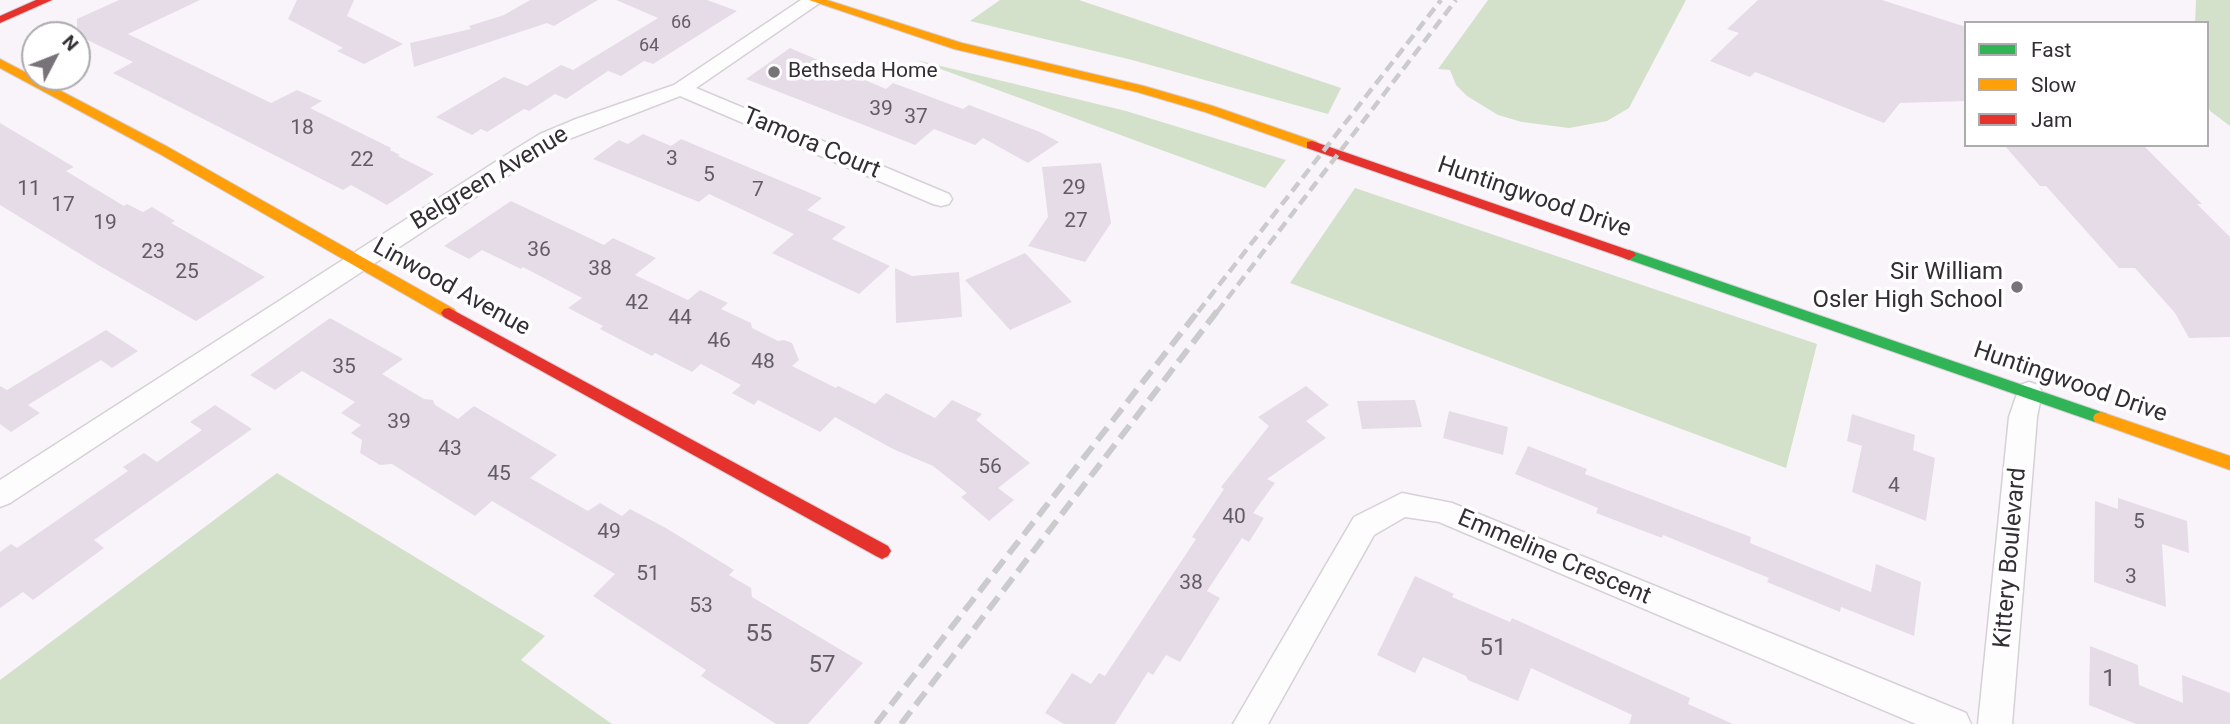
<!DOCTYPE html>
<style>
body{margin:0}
#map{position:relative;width:2230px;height:724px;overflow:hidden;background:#f9f4fa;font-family:Roboto,sans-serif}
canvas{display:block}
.legend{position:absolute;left:1964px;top:21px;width:245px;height:126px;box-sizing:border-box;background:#fff;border:2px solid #adabae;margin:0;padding:9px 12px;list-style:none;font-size:21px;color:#332e34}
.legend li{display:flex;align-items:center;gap:14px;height:35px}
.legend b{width:35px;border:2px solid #adabae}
.north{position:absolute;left:21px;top:21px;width:70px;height:70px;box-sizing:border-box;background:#fff;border:2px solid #adabae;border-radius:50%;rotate:48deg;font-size:19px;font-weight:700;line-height:28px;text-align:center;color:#332e34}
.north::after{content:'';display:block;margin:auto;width:24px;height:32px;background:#787379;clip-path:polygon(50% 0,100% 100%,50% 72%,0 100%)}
</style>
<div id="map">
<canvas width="2230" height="724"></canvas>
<ul class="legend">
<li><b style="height:9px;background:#30b455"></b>Fast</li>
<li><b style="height:9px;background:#ff9f0a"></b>Slow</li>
<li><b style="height:9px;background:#e5322d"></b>Jam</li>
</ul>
<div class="north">N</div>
</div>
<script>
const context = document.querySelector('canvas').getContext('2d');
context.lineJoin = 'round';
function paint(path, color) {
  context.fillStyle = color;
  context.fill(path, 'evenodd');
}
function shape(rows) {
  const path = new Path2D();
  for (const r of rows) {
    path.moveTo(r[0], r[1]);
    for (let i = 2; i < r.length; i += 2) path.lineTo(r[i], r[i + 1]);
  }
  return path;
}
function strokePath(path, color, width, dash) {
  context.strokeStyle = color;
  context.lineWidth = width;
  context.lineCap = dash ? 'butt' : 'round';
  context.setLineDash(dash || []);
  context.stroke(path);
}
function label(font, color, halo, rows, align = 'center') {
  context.font = font + ' Roboto,sans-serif';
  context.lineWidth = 7;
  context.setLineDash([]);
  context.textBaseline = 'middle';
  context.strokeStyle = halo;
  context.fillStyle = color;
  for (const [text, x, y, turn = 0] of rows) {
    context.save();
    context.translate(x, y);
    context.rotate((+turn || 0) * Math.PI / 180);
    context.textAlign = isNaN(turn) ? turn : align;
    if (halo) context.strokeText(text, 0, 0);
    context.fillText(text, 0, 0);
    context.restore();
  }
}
paint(shape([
 [1000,0,1079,0,1341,88,1328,114,1132,60,970,21],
 [1488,0,1686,0,1629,108,1607,121,1569,128,1522,122,1498,115,1467,96,1456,85,1450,70,1438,69],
 [2196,0,2230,0,2230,126,2210,111,2207,103,2207,23,2195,23],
 [916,60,1126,111,1286,160,1265,188],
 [1355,188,1817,344,1786,468,1290,283],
 [277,473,545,636,521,660,612,724,0,724,0,680]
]), '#d3e1ca');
paint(shape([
 [119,0,200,0,128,34,271,103,297,90,322,101,310,108,391,148,390,150,400,155,398,156,434,174,387,205,351,185,343,190,113,73,133,62,77,35,77,19],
 [297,0,354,0,347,16,403,44,364,64,337,51,343,48,288,19],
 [530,0,598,0,554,26,547,23,414,67,410,43,471,29,469,26,504,15],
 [616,0,707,0,737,11,653,64,644,61,621,76,608,71,566,99,555,94,529,111,524,109,487,132,481,129,472,135,436,117,504,77,527,86,561,65,573,70,658,18],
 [1758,0,1882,0,1966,27,1966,101,1900,103,1884,123,1755,72,1750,77,1710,61,1739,33,1727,29],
 [790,48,886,89,893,83,963,109,969,105,1040,132,1059,142,1028,163,983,138,975,145,934,129,915,145,746,79],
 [0,123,74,167,66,171,124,206,127,204,143,212,152,207,175,221,171,223,265,277,196,321,98,265,0,205],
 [643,134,671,146,681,139,822,198,807,210,846,227,832,239,890,266,859,294,772,253,794,234,709,194,699,202,593,159,619,140,628,144],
 [2004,145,2143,145,2202,204,2197,204,2230,237,2230,337,2189,338,2175,313,2135,268,2119,268,2046,186,2040,186],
 [1101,163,1111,223,1085,262,1028,246,1048,217,1042,167],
 [511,201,604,245,613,238,656,258,635,275,688,300,700,290,728,303,721,309,751,323,752,328,778,341,784,340,792,343,799,360,792,366,836,388,838,386,875,404,886,393,935,418,952,400,982,414,976,420,1030,463,998,488,1014,500,989,521,961,497,967,493,933,466,893,449,835,417,820,432,758,400,754,405,732,393,741,385,701,364,692,372,655,353,652,356,600,329,603,326,568,308,582,298,523,267,521,269,482,250,469,259,444,246],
 [1025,253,1072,302,1010,330,965,280],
 [895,268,912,276,959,272,962,317,896,323],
 [330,318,403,359,382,374,424,399,433,400,435,405,458,419,474,406,557,455,530,478,588,511,600,503,622,516,630,509,666,528,734,570,729,575,751,588,752,597,863,663,808,724,776,724,701,676,706,670,593,596,615,574,492,501,475,516,392,464,380,465,360,453,362,440,351,433,361,425,341,413,355,402,302,371,275,390,250,375],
 [106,330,138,351,112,368,101,360,28,405,40,413,11,432,0,424,0,386,7,390],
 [1306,386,1329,405,1306,421,1326,438,1267,479,1275,483,1253,513,1264,518,1249,542,1242,538,1207,591,1220,598,1180,662,1166,655,1153,675,1148,672,1115,724,1064,724,1045,713,1072,673,1091,684,1099,673,1105,676,1196,539,1192,537,1224,489,1221,487,1269,426,1258,417],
 [1415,400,1422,427,1362,429,1357,401],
 [215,405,252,429,94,540,104,548,33,600,23,592,0,608,0,552,11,544,17,548,128,471,123,467,144,453,157,462,202,430,190,422],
 [1449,411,1508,427,1503,455,1443,438],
 [1852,414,1915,435,1913,450,1935,458,1926,521,1852,492,1862,446,1847,441],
 [1528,446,1587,469,1585,474,1751,537,1750,543,1871,592,1876,564,1921,582,1914,636,1841,607,1840,612,1767,582,1769,578,1663,535,1662,538,1596,513,1598,508,1515,474],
 [2118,498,2187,521,2189,553,2162,544,2166,607,2094,582,2095,501,2118,509],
 [1415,576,1454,594,1452,597,1510,622,1512,618,1690,698,1688,704,1733,724,1629,724,1632,715,1531,668,1518,701,1468,680,1466,676,1423,657,1415,673,1377,655],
 [2090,646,2138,665,2139,685,2183,703,2182,675,2230,693,2230,724,2136,724,2089,705]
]), '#e5dce8');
const street = shape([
 [801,0,824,0,696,88,949,194,952,199,949,204,941,206,933,204,680,96,556,144,10,503,0,507,0,480,514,150,540,134,576,119,674,85,801,0],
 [2029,382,2038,385,2042,392,2037,417,2012,724,1978,724,2009,417,2020,385,2029,382],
 [1402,493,1452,503,1966,713,1971,724,1916,724,1439,522,1405,517,1374,535,1268,724,1233,724,1354,517,1402,493]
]);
const fast = shape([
 [1629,250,2107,414,2109,418,2107,422,2095,422,1624,258,1622,255,1629,250]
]);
const slow = shape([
 [809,0,827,0,962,43,1144,86,1213,106,1317,142,1319,145,1317,148,1307,148,1205,112,1137,92,954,49,809,0],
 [0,59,168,147,454,309,457,313,449,318,444,317,158,153,0,68,0,59],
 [2101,412,2230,456,2230,470,2095,422,2093,418,2095,414,2101,412]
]);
const jam = shape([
 [36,0,52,0,0,23,0,16,36,0],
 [1312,141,1634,252,1636,255,1629,260,1624,258,1307,148,1307,142,1312,141],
 [449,308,888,546,891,551,888,556,882,559,876,556,444,317,441,313,444,309,449,308]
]);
strokePath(street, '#d6d1d7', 3);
strokePath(fast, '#d6d1d7', 2);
strokePath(slow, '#d6d1d7', 2);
strokePath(jam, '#d6d1d7', 2);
paint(street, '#fefdfe');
paint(fast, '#30b455');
paint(slow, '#ff9f0a');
paint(jam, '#e5322d');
strokePath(shape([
 [1198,312,1441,0],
 [1217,312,1456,0]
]), '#cbcacc', 4.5, [11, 6]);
strokePath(shape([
 [876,724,1199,310],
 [901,724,1218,310]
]), '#cbcacc', 6, [16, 8]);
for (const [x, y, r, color] of [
 [774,72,7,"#787379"],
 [2017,287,7,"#787379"]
]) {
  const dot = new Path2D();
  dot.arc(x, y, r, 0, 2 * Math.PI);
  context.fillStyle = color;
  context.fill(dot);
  strokePath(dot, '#fff', 2.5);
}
label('18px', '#625c64', null, [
 ["66",681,23],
 ["64",649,46]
]);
label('21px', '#332e34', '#fff', [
 ["Bethseda Home",788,72]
], 'left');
label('21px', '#625c64', null, [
 ["39",881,110],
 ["37",916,118],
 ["18",302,129],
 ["3",672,160],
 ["22",362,161],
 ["5",709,176],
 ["29",1074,189],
 ["11",29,190],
 ["7",758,191],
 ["17",63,206],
 ["27",1076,222],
 ["19",105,224],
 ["36",539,251],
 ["23",153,253],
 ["38",600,270],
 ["25",187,273],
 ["42",637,304],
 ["44",680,319],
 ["46",719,342],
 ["48",763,363],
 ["35",344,368],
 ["39",399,423],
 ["43",450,450],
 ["56",990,468],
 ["45",499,475],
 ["4",1894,487],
 ["40",1234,518],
 ["5",2139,523],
 ["49",609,533],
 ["51",648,575],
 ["3",2131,578],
 ["38",1191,584],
 ["53",701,607]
]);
label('24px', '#332e34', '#fff', [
 ["Tamora Court",811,144,23],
 ["Belgreen Avenue",490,179,-31],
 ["Huntingwood Drive",1534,198,19],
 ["Linwood Avenue",451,288,29],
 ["Huntingwood Drive",2070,383,19],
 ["Emmeline Crescent",1554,558,23],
 ["Kittery Boulevard",2011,558,-85]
]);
label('24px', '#332e34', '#fff', [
 ["Sir William",2003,273],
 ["Osler High School",2003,301]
], 'right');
label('24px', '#625c64', null, [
 ["55",759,635],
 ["51",1493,649],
 ["57",822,666],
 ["1",2109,680]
]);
</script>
